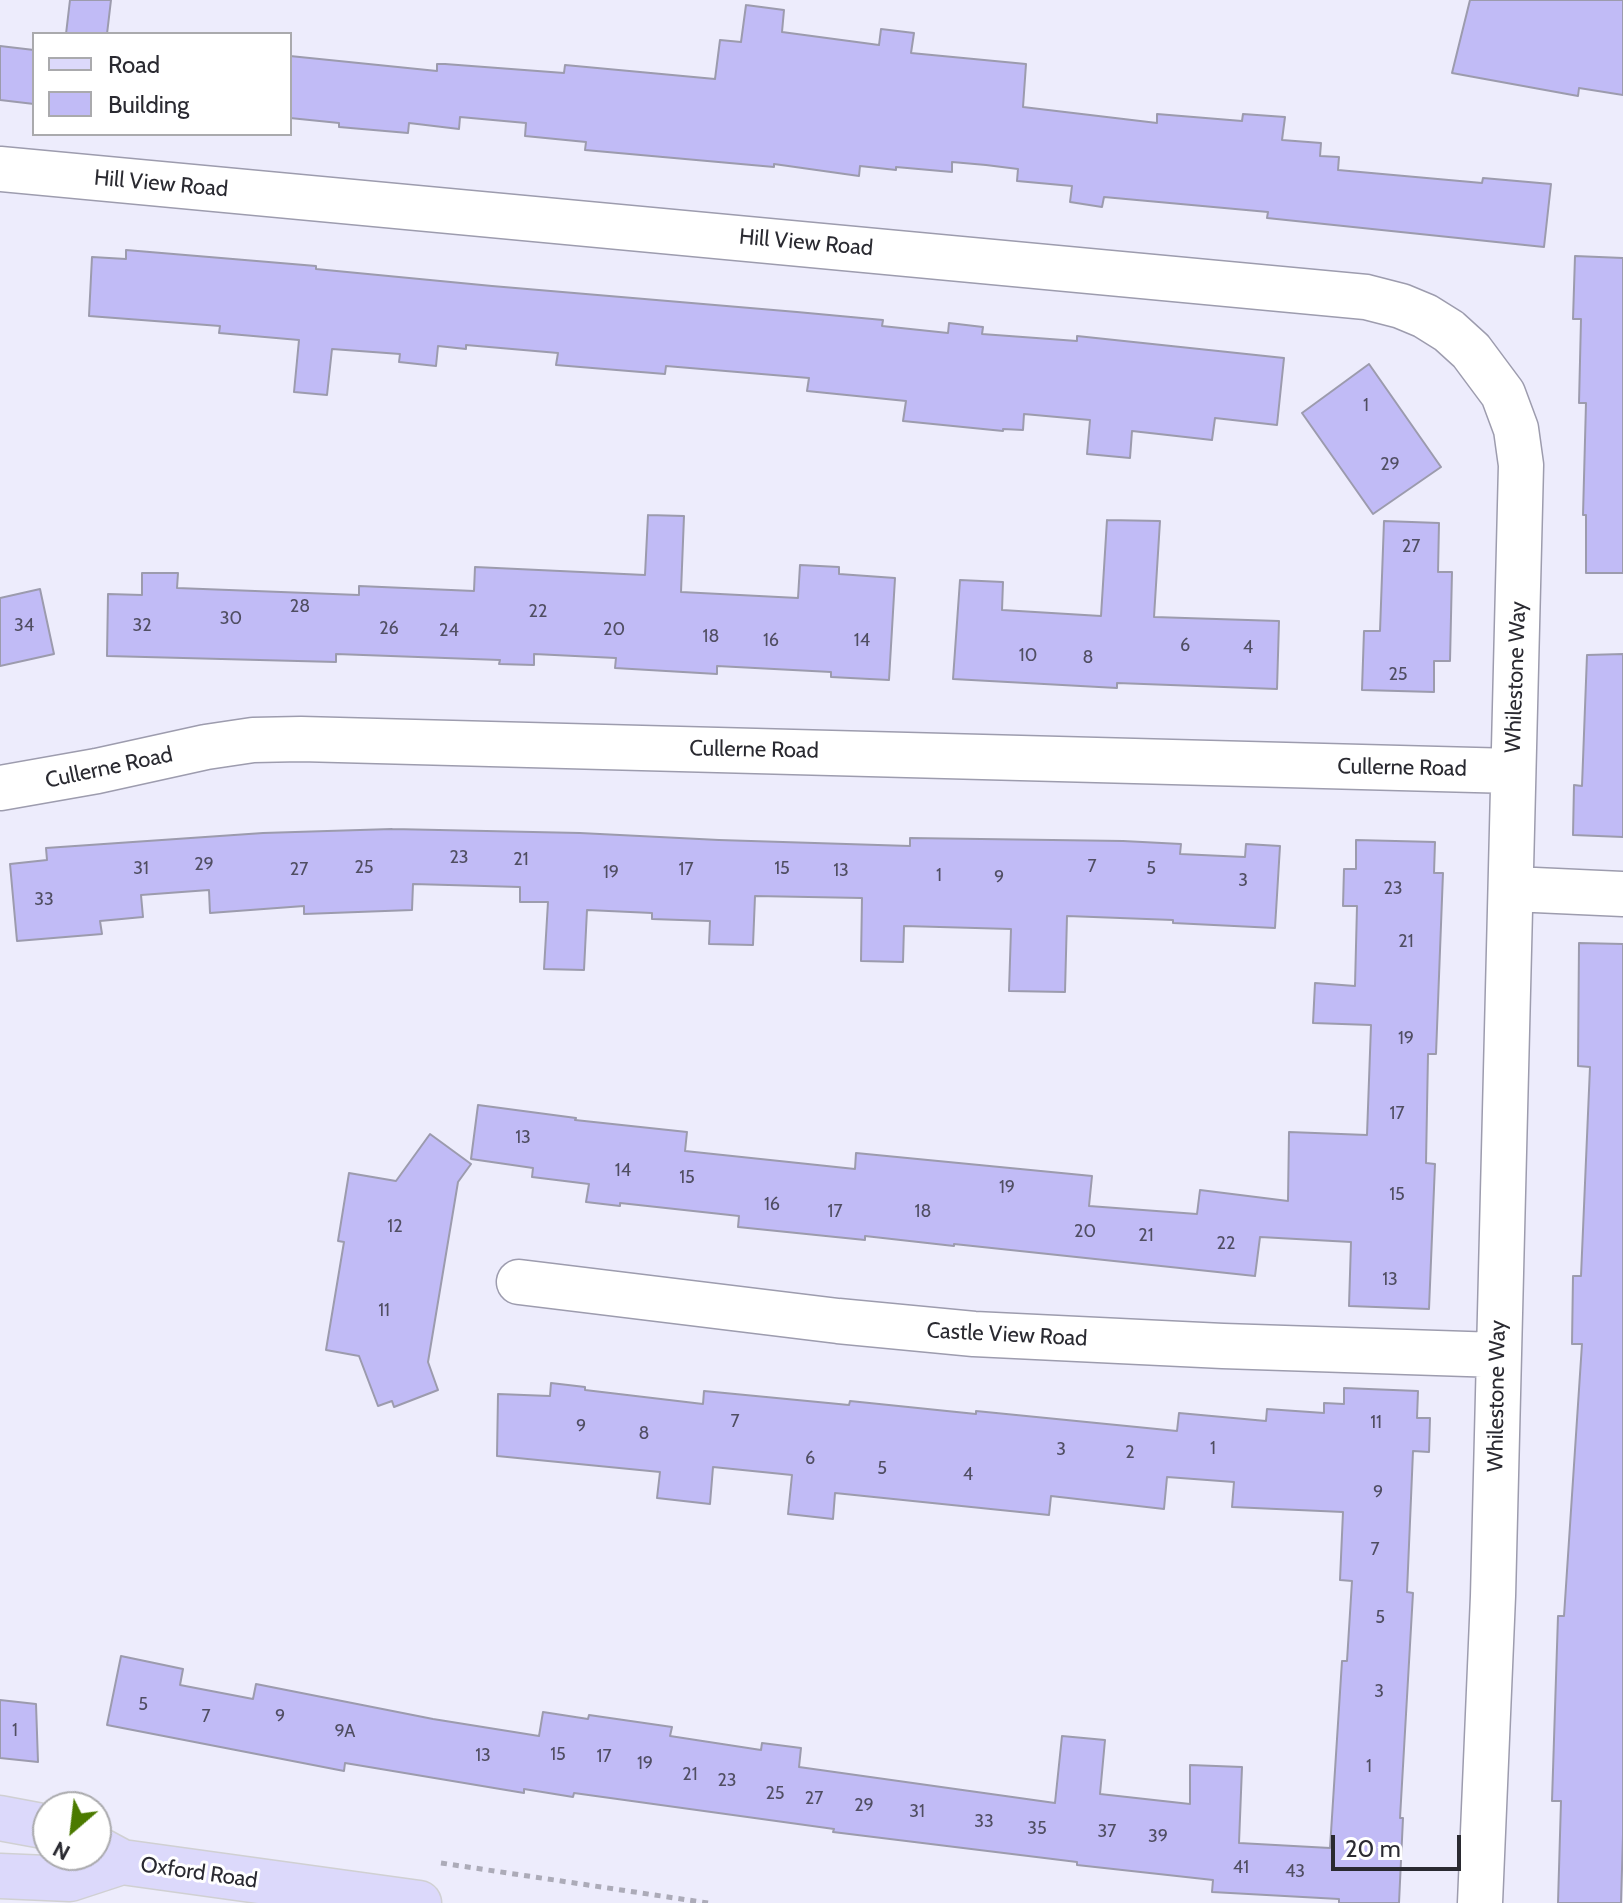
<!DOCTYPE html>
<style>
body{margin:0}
#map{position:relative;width:1623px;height:1903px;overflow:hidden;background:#edecfc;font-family:Cabin,sans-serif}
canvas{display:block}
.legend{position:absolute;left:32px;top:32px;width:260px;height:104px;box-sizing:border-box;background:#fff;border:2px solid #aaaaad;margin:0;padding:10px 14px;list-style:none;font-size:24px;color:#2a2a31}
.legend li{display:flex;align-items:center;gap:16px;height:40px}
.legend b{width:40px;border:2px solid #aaaaad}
.north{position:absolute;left:32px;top:1791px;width:80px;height:80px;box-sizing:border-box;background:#fff;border:2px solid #aaaaad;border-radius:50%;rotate:208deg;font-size:22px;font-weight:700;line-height:32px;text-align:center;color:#2a2a31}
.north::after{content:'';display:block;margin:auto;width:28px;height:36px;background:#4b7a00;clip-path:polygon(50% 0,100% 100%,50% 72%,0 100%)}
.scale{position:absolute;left:1331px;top:1835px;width:130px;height:36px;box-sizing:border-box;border:4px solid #2a2a31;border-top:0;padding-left:10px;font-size:24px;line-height:28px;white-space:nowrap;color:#2a2a31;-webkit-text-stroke:6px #fff;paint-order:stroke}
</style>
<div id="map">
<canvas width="1623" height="1903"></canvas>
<ul class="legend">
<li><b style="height:10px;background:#dcd9fb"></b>Road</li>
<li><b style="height:22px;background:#c1bbf6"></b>Building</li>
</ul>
<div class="north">N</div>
<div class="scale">20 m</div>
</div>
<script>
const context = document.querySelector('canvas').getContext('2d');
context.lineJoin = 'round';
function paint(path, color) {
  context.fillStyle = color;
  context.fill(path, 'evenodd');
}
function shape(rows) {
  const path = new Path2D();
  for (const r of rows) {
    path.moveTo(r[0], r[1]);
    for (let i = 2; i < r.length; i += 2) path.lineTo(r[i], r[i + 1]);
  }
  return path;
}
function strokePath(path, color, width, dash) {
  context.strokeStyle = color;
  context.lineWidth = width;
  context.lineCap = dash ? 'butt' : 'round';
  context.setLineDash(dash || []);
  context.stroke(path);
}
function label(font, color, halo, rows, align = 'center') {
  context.font = font + ' Cabin,sans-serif';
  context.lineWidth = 6;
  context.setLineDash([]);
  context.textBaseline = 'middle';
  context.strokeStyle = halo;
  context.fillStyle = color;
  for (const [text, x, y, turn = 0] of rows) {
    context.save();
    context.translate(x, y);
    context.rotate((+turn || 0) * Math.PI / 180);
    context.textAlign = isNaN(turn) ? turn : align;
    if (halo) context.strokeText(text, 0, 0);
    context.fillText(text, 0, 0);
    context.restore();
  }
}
const building = shape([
 [70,0,111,0,107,34,66,34,70,0],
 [1470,0,1623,0,1623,95,1579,88,1578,96,1452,73,1470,0],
 [746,5,784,10,782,32,879,45,881,29,914,33,911,53,1026,64,1023,107,1157,123,1157,114,1242,121,1243,114,1285,117,1282,140,1321,143,1320,156,1339,157,1338,170,1482,183,1483,178,1551,184,1544,247,1267,218,1268,212,1104,197,1102,207,1070,202,1072,186,1017,181,1018,169,986,165,952,162,952,172,896,167,896,170,860,166,859,176,774,164,774,167,585,150,586,142,525,136,526,123,460,117,459,129,409,123,408,133,339,127,339,123,290,118,290,56,437,71,437,64,445,64,564,73,565,65,715,79,720,40,741,42,746,5],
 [0,46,34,50,34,104,0,100,0,46],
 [126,250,316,266,316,269,492,286,797,312,883,320,882,326,948,333,949,323,983,327,982,334,1077,341,1077,336,1284,358,1277,425,1215,418,1212,440,1132,431,1130,458,1087,454,1090,420,1024,414,1023,430,1003,429,1003,431,903,421,906,401,807,391,809,378,666,366,665,374,556,365,558,353,466,345,466,349,438,346,436,366,399,362,400,354,332,349,327,395,294,392,299,340,219,333,220,326,89,316,92,257,126,259,126,250],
 [1575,256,1623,258,1623,573,1586,573,1586,515,1583,515,1586,403,1579,403,1581,319,1573,319,1575,256],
 [1369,364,1441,467,1373,514,1302,413,1369,364],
 [648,515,684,516,681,592,798,598,800,565,839,567,839,574,895,578,889,680,831,677,831,672,717,666,717,674,615,668,616,658,534,654,534,665,499,664,500,660,336,654,336,662,107,656,108,594,142,595,142,573,178,573,177,588,359,595,359,586,474,591,475,567,645,575,648,515],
 [1107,520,1160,521,1154,617,1279,621,1277,689,1117,683,1117,688,953,679,960,580,1003,582,1002,610,1101,616,1107,520],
 [1384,521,1439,523,1438,572,1452,572,1450,661,1434,661,1434,692,1362,690,1364,631,1380,631,1384,521],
 [40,589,54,654,0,666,0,598,40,589],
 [1623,654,1623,837,1573,835,1574,785,1582,786,1587,655,1623,654],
 [392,829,580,833,719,840,910,846,910,838,1123,841,1181,844,1180,854,1245,857,1246,844,1280,846,1275,928,1173,923,1173,920,1067,916,1065,992,1009,991,1011,929,904,926,903,962,861,961,862,898,755,896,753,945,709,944,710,921,652,919,652,913,587,910,584,970,544,969,548,902,520,902,520,887,413,884,412,910,304,914,304,906,210,913,209,890,141,895,143,917,100,921,102,934,17,941,10,864,47,860,46,848,263,833,392,829],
 [1356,840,1435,842,1434,873,1443,873,1436,1054,1428,1054,1426,1163,1435,1164,1429,1309,1349,1306,1351,1242,1260,1237,1255,1276,954,1244,954,1246,865,1236,865,1240,738,1227,739,1216,620,1203,620,1206,586,1202,589,1184,532,1177,533,1168,471,1159,478,1105,576,1118,575,1120,687,1132,685,1151,855,1169,856,1153,1092,1176,1089,1206,1197,1214,1200,1190,1288,1201,1289,1132,1367,1135,1371,1025,1313,1023,1315,983,1355,986,1357,906,1343,906,1344,869,1356,869,1356,840],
 [1579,943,1623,944,1623,1835,1621,1903,1558,1903,1561,1801,1552,1801,1558,1616,1564,1616,1582,1344,1572,1344,1573,1276,1581,1276,1590,1067,1578,1066,1579,943],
 [430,1134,471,1164,458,1182,428,1362,438,1390,394,1407,392,1401,378,1406,359,1356,326,1350,344,1242,338,1241,349,1173,396,1181,430,1134],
 [551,1383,585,1387,585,1390,703,1404,704,1391,849,1405,850,1401,976,1414,976,1411,1177,1431,1179,1413,1266,1421,1267,1409,1324,1413,1324,1403,1344,1404,1344,1388,1418,1391,1417,1418,1430,1418,1429,1452,1413,1451,1407,1592,1413,1593,1400,1818,1403,1818,1399,1903,1339,1903,1339,1899,1212,1892,1213,1880,1077,1865,1077,1862,833,1832,834,1829,574,1793,573,1797,524,1789,524,1793,345,1763,344,1771,107,1725,121,1656,183,1669,180,1685,253,1699,256,1684,433,1719,539,1736,543,1712,588,1719,589,1715,672,1727,670,1736,761,1750,762,1743,801,1748,799,1767,1055,1803,1062,1736,1105,1740,1100,1794,1190,1804,1190,1765,1242,1767,1239,1843,1330,1848,1342,1661,1347,1661,1352,1581,1340,1580,1343,1512,1232,1507,1234,1482,1167,1477,1164,1509,1051,1496,1049,1515,835,1493,833,1519,788,1514,792,1475,713,1467,710,1504,657,1498,660,1472,497,1456,498,1394,550,1396,551,1383],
 [0,1700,36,1704,38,1762,0,1758,0,1700]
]);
paint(building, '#c1bbf6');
strokePath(building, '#9c9bad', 2);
const minor = shape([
 [0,169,1366,297,1401,306,1425,316,1449,331,1471,351,1503,394,1516,429,1521,465,1493,1596,1480,1903],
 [0,788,97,771,206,747,253,740,301,739,1513,771],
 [1513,889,1623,894],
 [519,1282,838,1321,974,1334,1223,1346,1498,1355]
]);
const primary = shape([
 [0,1818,48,1827],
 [96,1848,122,1862,419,1903],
 [0,1876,70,1879,122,1862]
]);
strokePath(minor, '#9d9cae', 47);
strokePath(primary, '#d0d0d2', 47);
strokePath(shape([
 [441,1863,708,1903]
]), '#acabb8', 5, [6, 6]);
strokePath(minor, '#fff', 44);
strokePath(primary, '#dcd9fb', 44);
label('18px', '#504e62', null, [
 ["1",1366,406],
 ["29",1390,465],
 ["27",1411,547],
 ["28",300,607],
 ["22",538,612],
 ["30",231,619],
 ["34",24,626],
 ["32",142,626],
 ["26",389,629],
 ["20",614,630],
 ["24",449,631],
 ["18",711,637],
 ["16",771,641],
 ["14",862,641],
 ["6",1185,646],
 ["4",1248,648],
 ["10",1028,656],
 ["8",1088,658],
 ["25",1398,675],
 ["23",459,858],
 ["21",521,860],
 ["29",204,865],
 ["7",1092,867],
 ["25",364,868],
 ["31",141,869],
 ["15",782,869],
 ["5",1151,869],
 ["27",299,870],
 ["17",686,870],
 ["13",841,871],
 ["19",611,873],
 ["1",939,876],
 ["9",999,878],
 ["3",1243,881],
 ["23",1393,889],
 ["33",44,900],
 ["21",1406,942],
 ["19",1406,1039],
 ["17",1397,1114],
 ["13",523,1138],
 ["14",623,1171],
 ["15",687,1178],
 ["19",1007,1188],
 ["15",1397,1195],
 ["16",772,1205],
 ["17",835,1212],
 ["18",923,1212],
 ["12",395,1227],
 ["20",1085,1232],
 ["21",1146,1236],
 ["22",1226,1244],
 ["13",1390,1280],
 ["11",384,1311],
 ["7",735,1422],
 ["11",1376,1423],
 ["9",581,1427],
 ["8",644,1434],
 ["1",1213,1449],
 ["3",1061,1450],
 ["2",1130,1453],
 ["6",810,1459],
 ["5",882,1469],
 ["4",968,1475],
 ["9",1378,1493],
 ["7",1375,1550],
 ["5",1380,1618],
 ["3",1379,1692],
 ["5",143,1705],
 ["7",206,1717],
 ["9",280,1717],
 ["1",15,1731],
 ["9A",345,1732],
 ["15",558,1755],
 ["13",483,1756],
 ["17",604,1757],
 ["19",645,1764],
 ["1",1369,1767],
 ["21",690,1775],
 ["23",727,1781],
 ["25",775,1794],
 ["27",814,1799],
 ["29",864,1806],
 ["31",917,1812],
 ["33",984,1822],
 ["35",1037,1829],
 ["37",1107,1832],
 ["39",1158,1837],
 ["41",1241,1868],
 ["43",1295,1872]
]);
label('22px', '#2a2a31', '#fff', [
 ["Hill View Road",161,184,5],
 ["Hill View Road",806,243,5],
 ["Whilestone Way",1516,677,-88],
 ["Cullerne Road",754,750,1],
 ["Cullerne Road",109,768,-12],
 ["Cullerne Road",1402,768,1],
 ["Castle View Road",1007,1335,3],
 ["Whilestone Way",1497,1396,-89],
 ["Oxford Road",199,1873,8]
]);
</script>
